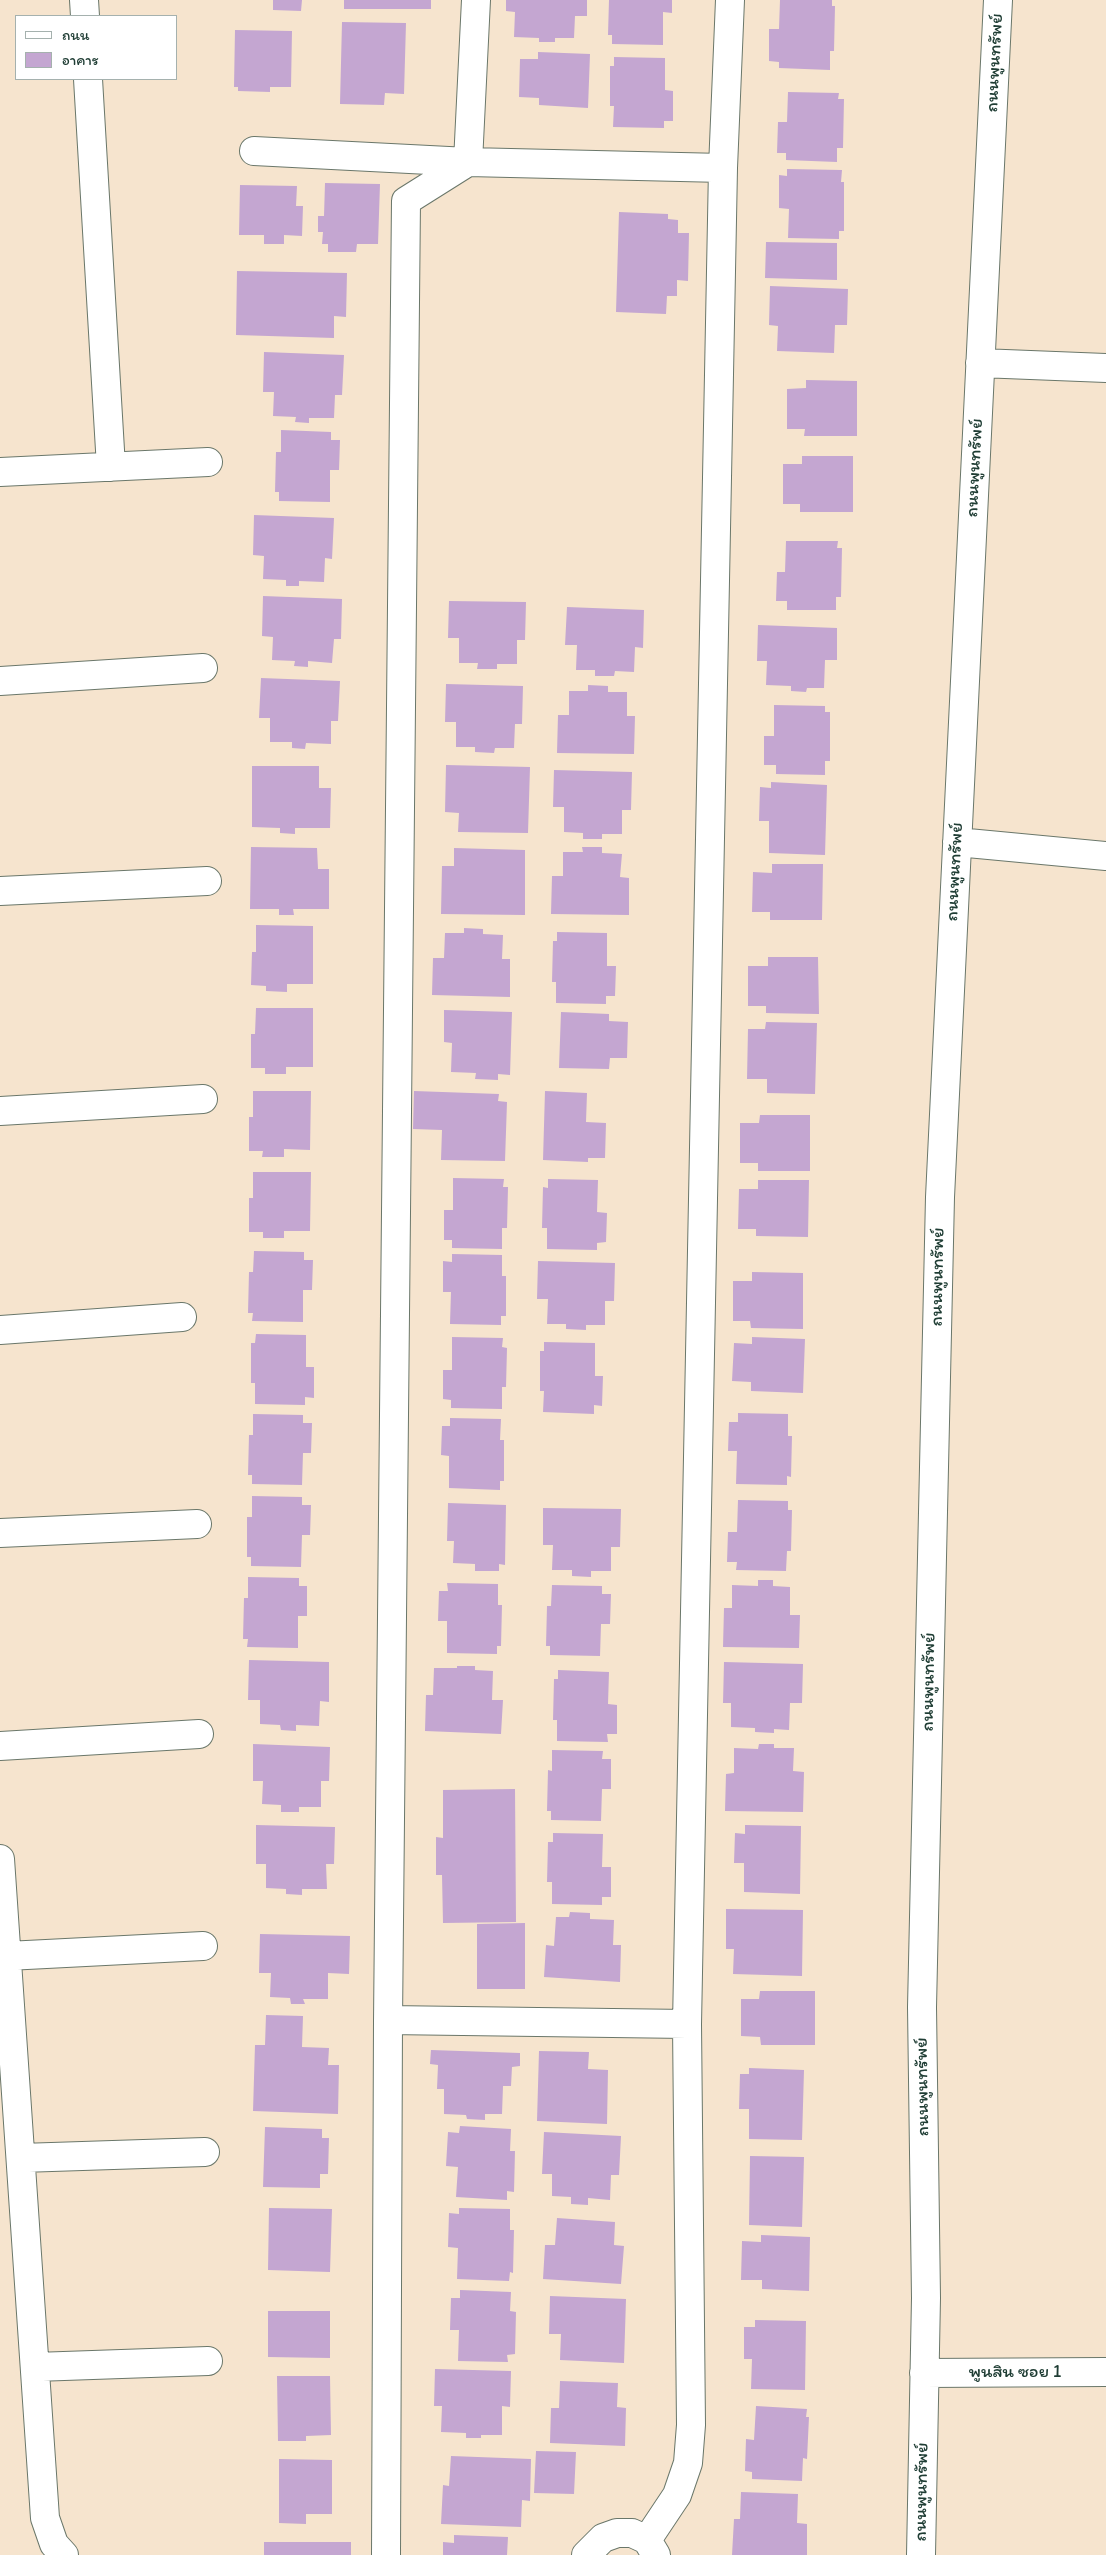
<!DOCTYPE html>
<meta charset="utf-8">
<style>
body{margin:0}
#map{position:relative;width:1106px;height:2555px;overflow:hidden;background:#f6e4ce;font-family:Itim,"Playpen Sans Thai",sans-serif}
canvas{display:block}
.legend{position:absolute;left:15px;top:15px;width:162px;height:65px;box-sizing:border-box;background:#fff;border:1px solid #a5b1ae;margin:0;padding:6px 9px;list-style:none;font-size:15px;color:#1f3d34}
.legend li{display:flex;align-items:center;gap:10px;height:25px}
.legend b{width:25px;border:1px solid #a5b1ae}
</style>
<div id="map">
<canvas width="1106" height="2555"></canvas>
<ul class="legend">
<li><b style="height:6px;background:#fff"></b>ถนน</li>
<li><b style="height:14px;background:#c4a6d1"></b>อาคาร</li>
</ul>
</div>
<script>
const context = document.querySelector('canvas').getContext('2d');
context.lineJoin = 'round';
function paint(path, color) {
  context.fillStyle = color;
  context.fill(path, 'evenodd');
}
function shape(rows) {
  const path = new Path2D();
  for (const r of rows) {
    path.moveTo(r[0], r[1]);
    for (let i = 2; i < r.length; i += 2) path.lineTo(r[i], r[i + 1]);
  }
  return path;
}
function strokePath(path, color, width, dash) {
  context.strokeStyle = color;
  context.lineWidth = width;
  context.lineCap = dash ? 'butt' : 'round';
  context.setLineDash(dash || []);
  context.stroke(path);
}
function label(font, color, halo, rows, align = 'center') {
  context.font = font + ' Itim,"Playpen Sans Thai",sans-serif';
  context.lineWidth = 4.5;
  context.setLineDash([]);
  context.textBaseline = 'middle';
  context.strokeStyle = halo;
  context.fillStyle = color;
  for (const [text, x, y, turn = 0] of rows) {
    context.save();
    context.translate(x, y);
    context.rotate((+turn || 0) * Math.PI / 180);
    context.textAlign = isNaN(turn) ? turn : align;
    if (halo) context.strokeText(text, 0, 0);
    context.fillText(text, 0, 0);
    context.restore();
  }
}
paint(shape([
 [273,0,302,0,301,11,273,10],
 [344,0,431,0,431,9,344,9],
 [506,0,587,0,587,16,575,16,574,38,555,38,555,42,539,42,539,38,514,37,515,12,506,11],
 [609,0,672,0,672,13,663,12,663,45,612,44,612,35,608,35],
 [780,0,832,0,832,6,835,6,834,51,830,51,830,70,779,68,779,62,769,61,769,29,779,29],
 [342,22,406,23,404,94,385,93,384,105,340,104],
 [235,30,292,31,291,87,270,87,270,92,238,91,238,87,234,87],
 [538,52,590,54,588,108,539,105,539,98,519,97,520,59,538,59],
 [614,57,665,58,665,90,673,91,673,121,664,121,664,128,613,127,614,106,610,106,610,66,614,66],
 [788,92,839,93,838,99,844,99,843,148,837,148,837,162,786,160,786,153,777,153,778,122,787,122],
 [787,169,842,170,841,182,844,182,844,231,839,231,839,239,788,238,789,209,779,208,779,175,787,176],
 [325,183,380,184,378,244,357,244,356,252,328,252,328,244,322,244,323,232,318,232,318,216,324,216],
 [240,185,297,186,296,206,303,206,302,236,284,235,284,244,264,244,264,235,239,235],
 [619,212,668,214,668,219,678,220,678,233,689,233,688,281,677,280,677,296,667,296,666,314,616,312],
 [766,242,837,243,837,280,765,278],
 [237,271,347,273,346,317,334,316,334,338,236,335],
 [770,286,848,289,847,325,835,325,834,353,777,351,778,326,769,325],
 [264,352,344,355,342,395,335,395,334,418,309,418,309,423,295,422,296,417,273,416,274,392,263,392],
 [806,380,857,381,857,436,804,436,805,429,787,429,787,389,806,388],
 [281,430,331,432,331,440,340,440,339,470,330,470,330,502,279,501,279,492,275,492,276,452,281,452],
 [802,456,853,456,853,512,800,512,800,504,783,504,783,464,802,464],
 [254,515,334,518,332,559,325,558,324,582,299,581,299,586,286,586,286,580,263,579,264,556,253,555],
 [786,541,838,541,837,548,842,548,841,597,836,597,836,610,787,610,787,601,776,601,777,572,785,572],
 [263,596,342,599,341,639,334,639,332,663,308,661,308,667,294,666,295,661,272,660,273,637,262,636],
 [449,601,526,602,525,640,517,640,517,664,497,664,497,669,477,669,478,663,459,663,459,638,448,638],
 [567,607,644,610,643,648,635,647,634,672,615,671,614,676,595,676,595,670,576,670,577,645,565,645],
 [758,625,837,628,837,660,825,660,824,688,807,688,806,692,791,691,791,686,766,685,767,661,757,661],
 [261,678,340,681,338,721,331,721,331,744,306,743,305,749,292,748,292,742,270,742,270,718,259,718],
 [446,684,523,686,522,724,515,724,514,748,495,748,494,753,475,752,475,747,456,747,456,722,445,722],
 [588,685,608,686,608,692,627,692,627,716,635,716,634,754,557,753,558,715,569,715,569,691,588,691],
 [774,705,825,706,825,712,830,712,830,761,825,761,825,775,776,774,776,765,764,765,764,736,774,736],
 [446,765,530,767,528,833,458,832,459,813,445,812],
 [252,766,319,766,319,788,331,788,330,828,295,828,295,834,280,833,280,828,252,827],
 [554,770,632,772,631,810,622,810,622,834,602,834,602,839,583,839,583,833,564,832,564,807,553,807],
 [771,782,827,785,825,855,769,853,769,821,759,821,760,787,771,788],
 [251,847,317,848,318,869,329,869,329,909,293,909,294,915,279,915,279,909,250,909],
 [582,847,602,847,602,853,622,854,620,877,629,878,629,915,551,914,552,876,563,876,563,852,583,852],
 [454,848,525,850,525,915,441,914,442,866,454,866],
 [772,864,823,864,822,920,770,920,770,912,752,912,753,872,772,873],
 [256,925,313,926,313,984,287,984,287,992,266,991,266,986,251,985,252,952,256,952],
 [464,928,483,929,483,934,503,935,502,959,510,959,510,997,432,995,433,958,444,958,445,933,464,933],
 [557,932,607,933,607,966,616,966,615,996,606,996,606,1004,556,1003,556,982,552,982,553,941,557,941],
 [768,957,818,957,819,1014,766,1013,766,1006,748,1006,748,966,768,966],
 [256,1008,313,1008,313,1067,286,1067,286,1074,265,1074,265,1068,251,1068,251,1034,255,1034],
 [444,1010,512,1012,510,1075,498,1074,498,1080,475,1079,476,1073,451,1072,452,1043,444,1042],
 [561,1012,609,1014,609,1021,628,1022,627,1058,610,1058,609,1069,559,1068],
 [766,1022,817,1023,815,1094,767,1093,767,1079,747,1079,748,1029,765,1029],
 [253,1091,311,1091,310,1150,284,1149,284,1157,262,1157,263,1151,249,1151,249,1117,253,1117],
 [414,1091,499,1094,498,1101,507,1102,505,1161,441,1160,442,1130,413,1129],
 [545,1091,587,1093,586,1122,606,1123,605,1158,588,1158,588,1162,543,1160],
 [760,1115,810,1115,810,1171,758,1171,758,1163,740,1163,740,1123,759,1123],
 [253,1172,311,1172,310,1231,284,1231,284,1238,263,1238,263,1232,249,1232,249,1198,253,1198],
 [453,1178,504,1179,503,1187,508,1187,507,1228,502,1228,502,1249,452,1248,452,1240,444,1240,444,1210,453,1210],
 [548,1179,598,1180,597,1212,607,1213,606,1242,597,1243,597,1250,547,1249,547,1228,542,1228,543,1187,548,1188],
 [758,1180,809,1180,808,1237,756,1236,756,1229,738,1229,739,1189,758,1189],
 [254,1251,304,1252,304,1260,313,1260,312,1290,303,1290,303,1322,252,1321,253,1313,248,1313,249,1272,253,1272],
 [452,1254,502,1255,502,1276,506,1276,506,1316,501,1316,501,1325,450,1324,451,1292,443,1292,443,1261,452,1262],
 [538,1261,615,1263,614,1301,605,1301,605,1325,586,1325,586,1330,566,1329,566,1324,547,1324,548,1299,537,1299],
 [752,1272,803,1273,803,1329,751,1328,750,1321,733,1321,733,1281,752,1281],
 [256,1334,306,1335,306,1367,314,1367,314,1398,305,1397,305,1405,255,1404,255,1383,251,1383,251,1343,255,1343],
 [452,1337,503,1338,502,1347,507,1348,506,1387,502,1387,502,1409,451,1408,451,1400,443,1399,443,1370,452,1370],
 [752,1337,805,1339,803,1393,751,1391,751,1382,732,1381,734,1343,752,1344],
 [544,1342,595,1343,595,1376,603,1376,602,1406,594,1405,594,1414,543,1412,544,1391,540,1391,540,1351,544,1351],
 [738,1413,788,1414,788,1436,792,1436,791,1477,787,1476,787,1485,736,1484,737,1451,728,1451,729,1422,738,1422],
 [253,1414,303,1415,303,1423,312,1423,311,1453,303,1453,302,1485,252,1484,252,1475,248,1475,249,1435,253,1435],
 [450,1418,501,1419,500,1440,504,1440,504,1481,500,1481,500,1490,449,1488,449,1456,441,1455,442,1426,450,1426],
 [252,1496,302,1497,302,1505,311,1505,310,1535,302,1535,301,1567,251,1566,251,1557,247,1557,247,1517,252,1517],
 [738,1500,788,1501,788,1510,792,1510,791,1551,787,1551,786,1571,736,1570,737,1562,727,1562,728,1532,737,1532],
 [448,1503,506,1505,505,1565,499,1564,499,1571,475,1571,475,1564,453,1563,454,1541,447,1541],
 [543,1508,621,1509,620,1547,611,1547,611,1571,591,1571,591,1577,572,1576,572,1570,552,1570,553,1545,543,1545],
 [248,1577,299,1578,299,1586,307,1586,307,1616,298,1616,298,1648,247,1647,248,1639,243,1639,244,1598,248,1598],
 [758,1580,773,1580,773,1586,790,1587,790,1615,800,1615,799,1648,723,1647,724,1608,732,1608,732,1585,758,1586],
 [447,1583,498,1584,498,1605,502,1605,501,1646,497,1646,497,1654,447,1653,447,1621,438,1621,439,1591,448,1591],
 [552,1585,602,1586,602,1594,611,1594,610,1624,601,1624,600,1656,550,1655,550,1646,546,1646,547,1606,551,1606],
 [249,1660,329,1662,329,1702,320,1701,319,1726,296,1725,296,1731,281,1730,280,1725,260,1724,260,1700,248,1700],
 [724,1662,803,1664,802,1703,790,1703,789,1730,774,1729,774,1733,755,1732,755,1728,731,1727,731,1703,723,1703],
 [457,1666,475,1666,475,1670,493,1671,492,1700,503,1700,501,1734,425,1731,426,1695,433,1695,434,1668,457,1668],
 [558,1670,609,1672,608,1704,617,1705,617,1734,607,1734,608,1742,557,1741,557,1720,553,1720,554,1679,558,1679],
 [253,1744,330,1747,329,1781,321,1781,321,1807,299,1807,299,1812,281,1812,281,1805,262,1804,263,1781,253,1781],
 [759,1744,774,1744,774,1748,794,1748,793,1771,804,1772,803,1812,725,1811,726,1774,734,1773,734,1748,758,1749],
 [552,1750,603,1751,602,1759,611,1759,611,1789,602,1789,601,1821,551,1820,551,1811,547,1811,548,1770,552,1771],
 [515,1789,516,1922,443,1923,442,1875,436,1875,436,1837,443,1838,443,1790],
 [256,1825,335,1827,334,1864,326,1864,327,1889,302,1889,302,1895,286,1894,286,1889,266,1888,266,1864,256,1864],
 [745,1825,801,1826,800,1894,744,1892,744,1863,734,1863,735,1833,745,1834],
 [553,1833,603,1834,602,1867,611,1867,611,1897,602,1897,602,1905,552,1904,552,1882,547,1882,548,1842,553,1842],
 [726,1909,803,1910,802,1976,733,1974,734,1949,726,1949],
 [570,1912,590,1913,590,1919,614,1920,613,1945,621,1945,620,1982,544,1977,546,1945,554,1946,556,1917,569,1917],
 [525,1923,525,1989,477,1989,477,1924],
 [260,1934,350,1936,349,1974,328,1973,328,1999,303,1999,305,2004,291,2004,290,1998,270,1997,271,1973,259,1973],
 [760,1991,815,1991,815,2045,761,2045,760,2037,741,2036,741,1999,759,1999],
 [266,2015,303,2016,302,2047,329,2048,328,2065,339,2065,338,2114,253,2111,255,2045,265,2045],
 [431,2050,520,2053,520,2066,512,2067,511,2086,503,2086,502,2114,485,2114,485,2120,467,2119,466,2115,444,2114,444,2089,437,2089,438,2065,430,2064],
 [539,2051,589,2052,588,2069,608,2070,607,2124,537,2121],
 [749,2068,804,2070,802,2140,749,2139,749,2109,739,2109,740,2074,749,2074],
 [460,2126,511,2129,510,2151,515,2151,514,2192,507,2191,507,2200,456,2197,458,2167,446,2166,448,2132,459,2133],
 [265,2127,322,2129,322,2138,329,2138,328,2174,320,2174,320,2188,263,2187],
 [544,2132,621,2136,619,2175,611,2175,610,2200,588,2198,588,2205,571,2204,571,2197,552,2196,552,2174,542,2174],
 [750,2156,804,2157,802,2227,749,2225],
 [269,2208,332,2209,330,2272,268,2270],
 [459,2208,510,2209,510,2230,514,2230,513,2273,510,2272,509,2281,457,2279,458,2248,448,2247,449,2213,459,2214],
 [557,2218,615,2222,614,2245,624,2246,621,2284,543,2279,545,2245,555,2245],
 [761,2235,810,2237,809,2291,762,2289,762,2280,741,2280,742,2241,761,2242],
 [460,2290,511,2292,510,2311,516,2312,515,2354,507,2355,508,2362,458,2361,459,2330,450,2330,451,2298,460,2298],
 [550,2296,626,2299,624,2363,560,2360,561,2334,549,2334],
 [268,2311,330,2311,330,2358,268,2357],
 [755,2320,806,2321,805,2390,751,2389,752,2359,744,2359,744,2327,755,2327],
 [435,2369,511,2371,510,2407,502,2406,502,2435,481,2435,481,2438,466,2438,466,2433,441,2432,442,2406,434,2406],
 [277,2376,330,2376,331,2435,306,2436,306,2441,278,2441],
 [560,2381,618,2383,617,2407,626,2408,625,2446,550,2443,551,2408,559,2408],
 [756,2406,807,2409,806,2417,809,2417,807,2459,803,2458,802,2481,752,2479,752,2472,745,2471,746,2439,754,2440],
 [536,2451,576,2452,574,2494,534,2493],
 [451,2456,531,2459,530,2501,522,2500,521,2527,441,2524,443,2485,449,2486],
 [279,2459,332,2460,332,2514,306,2514,306,2524,279,2523],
 [741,2492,798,2494,797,2523,807,2524,807,2555,732,2555,734,2519,740,2519],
 [454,2535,508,2537,507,2555,443,2555,443,2542,454,2543],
 [264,2542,351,2542,351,2555,264,2555]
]), '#c4a6d1');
const minor = shape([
 [84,0,85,16],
 [88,79,111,467],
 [254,151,468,162,723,168],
 [980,363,1106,368],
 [0,472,208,462],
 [0,681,203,668],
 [957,842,1106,856],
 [0,891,207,881],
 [0,1111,203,1099],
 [0,1330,182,1317],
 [0,1533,197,1524],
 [0,1746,199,1734],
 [0,1859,45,2518,54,2544,64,2555],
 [7,1956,203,1946],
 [388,2020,687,2024],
 [21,2158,205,2152],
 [35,2367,208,2361],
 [924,2373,1106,2372],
 [386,2555,388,2020,406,201,468,162,476,0],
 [586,2555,603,2538,617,2533,632,2533,647,2540],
 [656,2555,647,2540,677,2495,688,2463,691,2425,687,2024,723,168,730,0],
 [921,2555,926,2298,922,2007,940,1197,998,0]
]);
strokePath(minor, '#6a776a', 30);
strokePath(minor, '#fff', 28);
label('18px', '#1f3d34', '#fff', [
 ["ถนนพูนทรัพย์",995,63,-87],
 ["ถนนพูนทรัพย์",975,468,-87],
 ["ถนนพูนทรัพย์",955,872,-87],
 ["ถนนพูนทรัพย์",938,1277,-89],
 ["ถนนพูนทรัพย์",929,1682,-89],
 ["ถนนพูนทรัพย์",923,2087,-91],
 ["พูนสิน ซอย 1",1015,2372],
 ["ถนนพูนทรัพย์",922,2492,-89]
]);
</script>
